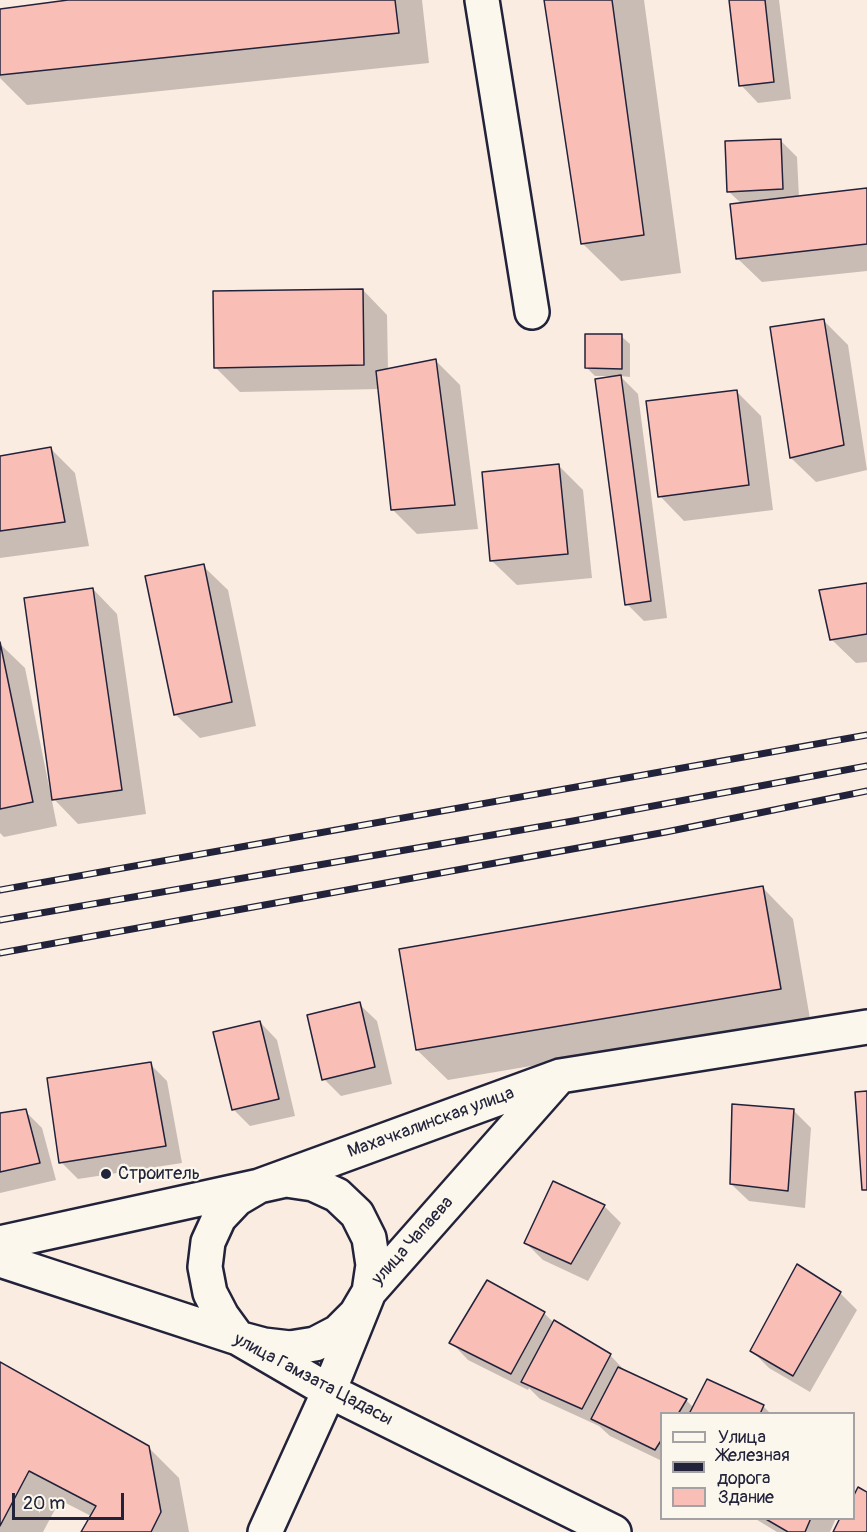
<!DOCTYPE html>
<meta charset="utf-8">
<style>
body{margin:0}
#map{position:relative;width:867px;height:1532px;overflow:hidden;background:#fbece1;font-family:Pangolin,sans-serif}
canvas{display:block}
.legend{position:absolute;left:660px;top:1412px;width:195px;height:108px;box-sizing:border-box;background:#fbf7ec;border:2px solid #a4a2a5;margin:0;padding:8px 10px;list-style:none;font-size:18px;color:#22223b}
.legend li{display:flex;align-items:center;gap:12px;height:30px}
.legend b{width:30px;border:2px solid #a4a2a5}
.scale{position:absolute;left:12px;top:1493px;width:112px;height:27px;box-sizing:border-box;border:3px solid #22223b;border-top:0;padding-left:8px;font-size:18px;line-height:21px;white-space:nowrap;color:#22223b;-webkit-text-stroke:4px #fbf7ec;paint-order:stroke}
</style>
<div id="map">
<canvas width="867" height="1532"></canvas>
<ul class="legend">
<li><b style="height:8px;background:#fbf7ec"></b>Улица</li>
<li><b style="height:8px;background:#22223b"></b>Железная дорога</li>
<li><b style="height:16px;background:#f9beb6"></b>Здание</li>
</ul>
<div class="scale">20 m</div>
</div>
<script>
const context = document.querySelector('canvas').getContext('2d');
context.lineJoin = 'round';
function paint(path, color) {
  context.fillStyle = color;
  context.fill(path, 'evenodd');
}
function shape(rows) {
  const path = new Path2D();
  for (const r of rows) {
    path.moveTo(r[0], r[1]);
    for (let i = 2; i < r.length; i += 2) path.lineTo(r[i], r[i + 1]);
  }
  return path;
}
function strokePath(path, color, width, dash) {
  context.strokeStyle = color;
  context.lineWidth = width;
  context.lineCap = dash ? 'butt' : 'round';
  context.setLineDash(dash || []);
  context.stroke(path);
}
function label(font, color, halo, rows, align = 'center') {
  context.font = font + ' Pangolin,sans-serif';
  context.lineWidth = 4.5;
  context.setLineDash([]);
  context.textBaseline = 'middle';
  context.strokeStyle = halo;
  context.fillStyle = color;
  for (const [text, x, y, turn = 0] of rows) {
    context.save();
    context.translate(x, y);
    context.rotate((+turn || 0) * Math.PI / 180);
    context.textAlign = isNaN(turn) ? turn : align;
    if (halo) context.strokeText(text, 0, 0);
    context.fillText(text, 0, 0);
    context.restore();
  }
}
paint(shape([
 [79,0,422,0,429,63,27,105,0,78,0,10],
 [546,0,644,0,681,273,621,281,582,243],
 [731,0,779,0,791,99,758,103,741,85],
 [780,140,797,157,799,198,867,190,867,271,762,282,737,258,742,204,728,191],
 [363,290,387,315,388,370,435,360,460,385,478,529,417,534,392,509,379,389,240,392,215,367],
 [823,320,848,345,867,470,816,482,791,458],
 [621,336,630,344,630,377,620,376,638,394,667,618,644,621,627,604,612,376,595,376,586,367],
 [736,391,761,416,773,510,684,521,660,496],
 [50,448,75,473,89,546,0,558,0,457],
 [559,466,583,490,592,578,517,585,492,561],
 [203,566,228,590,256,726,200,738,175,714],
 [867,584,867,662,856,663,831,639],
 [93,589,117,614,146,814,78,824,51,796,57,826,4,837,0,833,0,644,25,668,51,796,53,795],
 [763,888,793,919,810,1019,448,1080,417,1050],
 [359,1004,377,1021,392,1084,341,1096,324,1079],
 [260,1022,277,1040,295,1116,250,1126,233,1109],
 [150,1064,167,1081,182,1163,78,1179,61,1162],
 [25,1111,42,1128,56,1180,0,1193,0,1115],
 [794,1111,811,1128,805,1208,749,1201,731,1184],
 [604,1206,621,1223,588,1281,543,1260,526,1243],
 [488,1282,544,1313,554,1323,610,1355,627,1373,686,1400,694,1408,763,1406,771,1414,662,1414,662,1461,610,1436,599,1426,540,1399,529,1388,528,1390,468,1360,451,1342],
 [840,1293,857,1310,810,1392,769,1368,752,1351],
 [0,1363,148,1447,179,1478,189,1532,82,1532,91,1516,60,1500,43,1532,0,1532],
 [754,1518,836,1518,830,1532,777,1532]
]), '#0003');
const building = shape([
 [68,0,395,0,399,33,0,75,0,9,68,0],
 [544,0,612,0,644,235,581,244,544,0],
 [729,0,765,0,774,82,739,86,729,0],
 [781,139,783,189,727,192,725,141,781,139],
 [867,188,867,244,736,259,730,204,867,188],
 [363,289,364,365,214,368,213,291,363,289],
 [824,319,844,445,790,458,770,327,824,319],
 [585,334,622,334,622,369,585,368,585,334],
 [436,359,455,505,391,510,376,371,436,359],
 [621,375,651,601,625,605,595,379,621,375],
 [737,390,749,485,658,497,646,401,737,390],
 [51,447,65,522,0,531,0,456,51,447],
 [559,464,568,554,490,561,482,472,559,464],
 [204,564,232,702,174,715,145,576,204,564],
 [867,583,867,634,830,640,819,590,867,583],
 [93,588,122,790,52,800,24,598,93,588],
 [0,642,33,802,0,809,0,642],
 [763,886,781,989,416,1050,399,949,763,886],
 [360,1002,375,1067,322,1080,307,1015,360,1002],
 [260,1021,279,1099,232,1110,213,1032,260,1021],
 [151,1062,166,1146,59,1163,47,1078,151,1062],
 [867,1091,867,1190,862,1190,855,1092,867,1091],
 [732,1104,794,1109,788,1191,730,1184,732,1104],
 [26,1109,40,1163,0,1172,0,1113,26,1109],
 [553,1181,605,1205,571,1264,524,1243,553,1181],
 [797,1264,841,1292,793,1376,750,1351,797,1264],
 [487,1280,545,1312,511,1374,449,1343,487,1280],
 [554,1320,611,1354,582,1409,521,1382,554,1320],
 [0,1362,149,1446,161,1512,151,1532,81,1532,96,1506,29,1471,0,1526,0,1362],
 [618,1367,687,1399,678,1414,662,1414,662,1439,655,1450,591,1419,618,1367],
 [707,1379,764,1405,760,1414,689,1414,707,1379],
 [858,1487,867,1492,867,1532,833,1532,840,1518,854,1518,854,1495,858,1487],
 [764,1518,811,1518,805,1532,788,1532,764,1518]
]);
paint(building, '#f9beb6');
strokePath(building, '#22223b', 1.5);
const minor = shape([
 [482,0,532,312],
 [286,1180,313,1184,337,1195,357,1214,369,1238,373,1265,369,1292,356,1314,338,1332,315,1344,290,1348,264,1345,238,1338,222,1316,210,1293,205,1267,208,1242,219,1218,237,1199,259,1186,286,1180],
 [0,1243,259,1186,560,1076,867,1027],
 [0,1260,238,1338,329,1391,614,1532],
 [265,1532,329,1391,369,1292,558,1078]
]);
strokePath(minor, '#22223b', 38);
strokePath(minor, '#fbf7ec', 33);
const rail = shape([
 [0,890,867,735],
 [0,920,573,821,867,766],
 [0,953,666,832,867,791]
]);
strokePath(rail, '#22223b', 7);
strokePath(rail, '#fbf7ec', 4.5, [14]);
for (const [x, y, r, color] of [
 [106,1174,6,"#22223b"]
]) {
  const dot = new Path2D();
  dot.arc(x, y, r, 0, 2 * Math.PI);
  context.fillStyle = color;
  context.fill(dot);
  strokePath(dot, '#fbf7ec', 2);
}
label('18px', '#22223b', '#fbf7ec', [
 ["Махачкалинская улица",431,1123,-20],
 ["улица Чапаева",413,1241,-48],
 ["улица Гамзата Цадасы",313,1380,28]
]);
label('18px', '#22223b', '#fbf7ec', [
 ["Строитель",118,1174]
], 'left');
</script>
